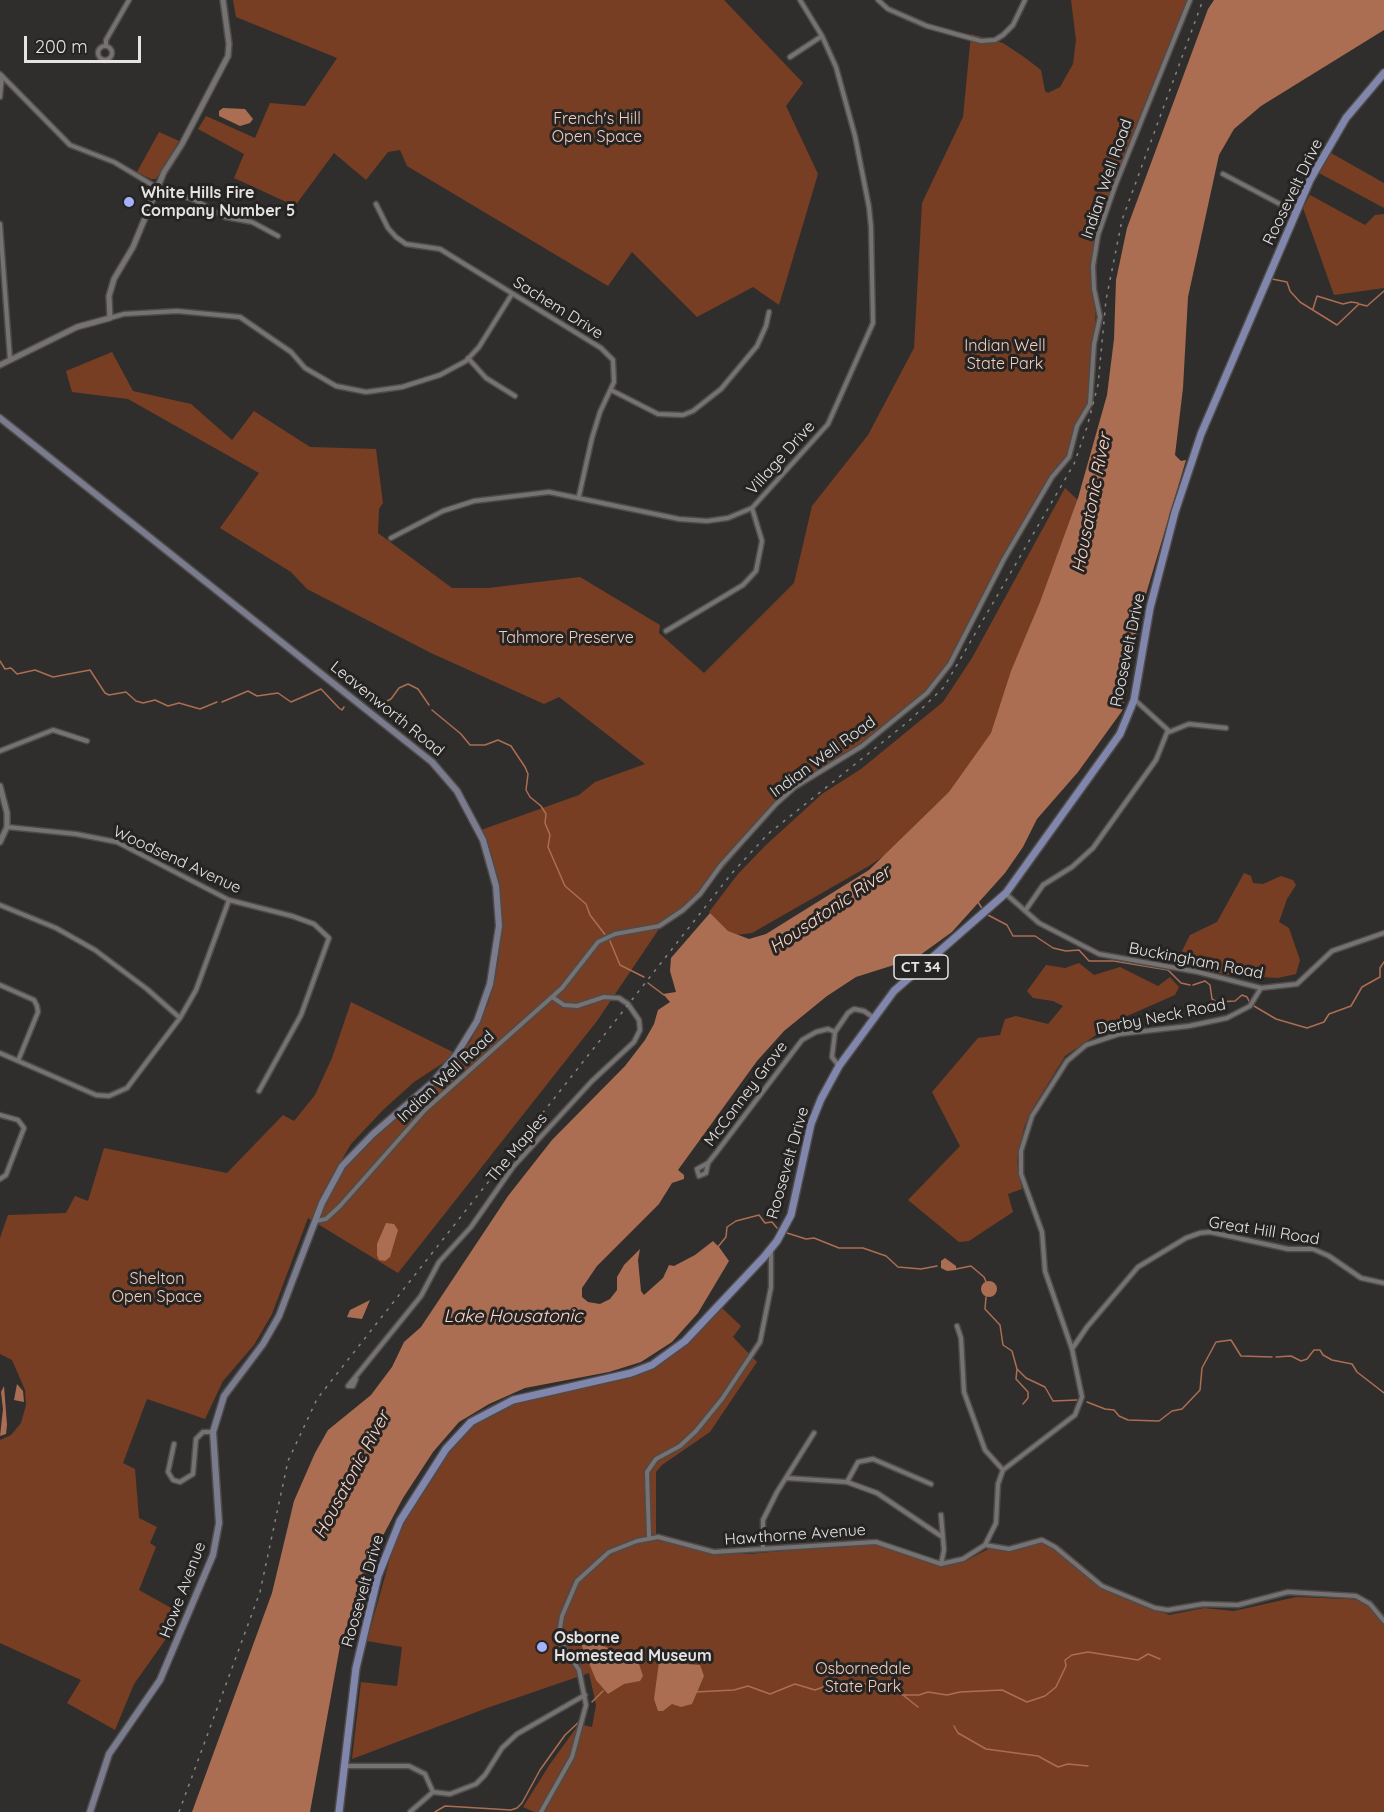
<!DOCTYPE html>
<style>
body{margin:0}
#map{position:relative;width:1384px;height:1812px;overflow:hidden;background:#302e2c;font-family:Quicksand,sans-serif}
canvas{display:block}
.scale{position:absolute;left:24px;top:36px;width:117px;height:27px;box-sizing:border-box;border:3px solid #e5e3e3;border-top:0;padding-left:8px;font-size:18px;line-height:21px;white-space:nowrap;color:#e5e3e3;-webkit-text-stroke:4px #262423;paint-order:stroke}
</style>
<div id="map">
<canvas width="1384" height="1812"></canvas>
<div class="scale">200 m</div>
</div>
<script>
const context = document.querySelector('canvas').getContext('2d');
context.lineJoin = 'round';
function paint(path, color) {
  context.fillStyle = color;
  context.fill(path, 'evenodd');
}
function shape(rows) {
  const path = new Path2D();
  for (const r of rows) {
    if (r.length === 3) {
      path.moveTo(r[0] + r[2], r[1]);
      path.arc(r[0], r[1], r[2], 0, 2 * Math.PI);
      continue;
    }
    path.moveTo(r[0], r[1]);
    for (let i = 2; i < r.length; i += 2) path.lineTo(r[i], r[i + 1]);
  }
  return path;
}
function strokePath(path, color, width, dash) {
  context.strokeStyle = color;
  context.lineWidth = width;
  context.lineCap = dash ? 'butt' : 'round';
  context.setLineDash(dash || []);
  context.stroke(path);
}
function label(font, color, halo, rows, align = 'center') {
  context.font = font + ' Quicksand,sans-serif';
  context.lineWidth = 6;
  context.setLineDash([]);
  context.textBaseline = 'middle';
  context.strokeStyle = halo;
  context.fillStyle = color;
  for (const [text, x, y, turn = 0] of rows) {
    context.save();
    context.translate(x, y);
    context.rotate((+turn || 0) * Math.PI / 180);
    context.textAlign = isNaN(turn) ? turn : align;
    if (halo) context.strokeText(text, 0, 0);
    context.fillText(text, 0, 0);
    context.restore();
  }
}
paint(shape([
 [233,0,724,0,803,83,786,106,818,174,779,305,753,287,697,317,632,252,608,286,407,166,400,150,388,152,366,180,334,153,295,206,234,178,244,154,198,129,206,116,255,138,270,103,305,106,337,58,236,17],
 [1071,0,1190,0,1123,164,1096,243,1095,383,1070,456,1047,486,991,585,951,664,939,682,882,730,841,762,784,798,702,893,682,913,661,926,597,1021,398,1273,308,1218,272,1314,254,1345,223,1381,205,1419,147,1399,123,1463,135,1469,139,1518,157,1527,150,1543,156,1547,139,1590,173,1609,168,1636,134,1684,115,1730,67,1703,81,1680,0,1643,0,1440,11,1435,21,1423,26,1405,25,1390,12,1360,0,1354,0,1238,8,1215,66,1213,75,1196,88,1201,104,1148,227,1173,283,1115,294,1121,315,1095,332,1058,351,1002,457,1054,414,1082,383,1110,351,1144,337,1168,408,1102,441,1079,471,1040,488,1004,498,963,502,920,496,874,481,830,579,795,595,782,645,764,559,697,544,704,431,653,307,589,291,572,220,528,259,473,128,399,72,392,66,371,112,352,133,391,191,404,232,440,254,411,310,447,376,449,383,503,379,509,378,533,452,588,488,588,580,577,660,625,659,633,704,673,794,583,812,506,868,435,914,348,922,203,963,117,971,34,1003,43,1024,57,1041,70,1045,91,1048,93,1060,87,1073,64,1076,40],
 [159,132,179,141,156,179,151,179,137,172],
 [1331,153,1384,183,1384,208,1319,173],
 [1310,195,1365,225,1375,215,1384,214,1384,288,1334,295,1303,208],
 [1065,488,1080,502,990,749,903,843,869,866,752,933,735,935,723,929,709,912,738,874,766,845,822,794,861,769,943,702,972,658],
 [1244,873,1251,876,1253,883,1263,884,1281,876,1293,880,1296,885,1287,899,1279,922,1289,928,1300,960,1296,974,1278,978,1228,975,1189,966,1180,955,1190,935,1217,922],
 [1079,963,1094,975,1120,967,1158,986,1170,977,1179,987,1175,995,1120,1019,1065,1056,1030,1113,1024,1128,1017,1161,1022,1189,1008,1194,1013,1212,969,1241,959,1242,908,1200,960,1146,932,1092,978,1038,1000,1035,1005,1019,1016,1016,1048,1024,1063,1006,1053,1001,1033,998,1027,991,1046,965,1065,968],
 [722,1308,741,1326,733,1337,757,1362,710,1432,662,1465,656,1472,656,1540,720,1552,750,1554,876,1542,952,1564,964,1562,992,1547,1019,1550,1048,1540,1061,1547,1108,1588,1169,1615,1204,1608,1234,1611,1296,1597,1371,1600,1384,1615,1384,1812,534,1812,523,1807,550,1764,579,1724,592,1727,596,1705,589,1673,487,1708,352,1759,361,1682,397,1686,402,1647,367,1641,396,1537,439,1465,471,1427,496,1409,517,1400,636,1371,681,1346]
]), '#773e23');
paint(shape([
 [1214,0,1384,0,1384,30,1261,106,1234,129,1219,155,1188,297,1183,388,1175,455,1181,461,1186,460,1140,614,1122,711,1078,772,1037,819,1023,847,1005,873,952,932,916,958,856,977,827,996,784,1031,757,1061,678,1170,684,1175,684,1179,672,1183,659,1204,597,1266,582,1288,582,1297,588,1302,600,1304,610,1299,617,1290,617,1277,624,1265,640,1249,638,1260,641,1291,644,1295,663,1278,669,1265,674,1266,695,1255,713,1241,719,1247,729,1261,698,1313,672,1342,641,1362,609,1372,525,1388,489,1404,459,1422,433,1452,403,1498,378,1545,358,1594,340,1646,310,1812,192,1812,272,1593,294,1501,315,1453,328,1430,371,1395,392,1367,404,1342,421,1327,508,1196,552,1140,625,1066,645,1040,654,1024,658,1010,670,1002,663,994,676,992,670,971,671,958,710,913,728,931,749,939,766,934,869,870,949,792,991,733,1011,671,1040,602,1078,498,1107,395,1114,339,1116,280,1127,228,1208,9],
 [223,108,245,109,253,119,250,123,240,126,219,116,219,111],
 [386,1223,394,1224,398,1230,390,1257,385,1261,379,1260,377,1255,377,1244],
 [945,1258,956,1266,956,1270,947,1271,941,1268,941,1261],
 [989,1289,8],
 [370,1300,362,1319,347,1317,350,1310],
 [17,1384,23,1391,24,1402,14,1400],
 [4,1386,7,1425,6,1434,0,1436,3,1409,1,1392],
 [581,1644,601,1645,638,1661,643,1676,640,1681,624,1684,608,1694,596,1680],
 [659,1662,700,1665,704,1676,692,1704,681,1707,672,1704,663,1711,658,1711,654,1699]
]), '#ac6e52');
strokePath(shape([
 [1272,279,1287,282,1290,291,1300,302,1337,325,1359,304,1367,306,1384,291],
 [1313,309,1317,296,1343,304,1351,302,1358,303],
 [0,661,5,669,11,668,17,674,35,670,53,677,90,670,105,693,109,695,126,692,136,701,143,703,155,700,168,706,179,703,200,709,217,702],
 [366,694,385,702,391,699,399,688,408,684,418,689,429,705],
 [222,702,248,691,257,696,278,693,291,702,321,689,339,708,342,710,344,707],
 [432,710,461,734,470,745,485,745,498,740,511,746,525,767,528,774,526,790,530,797,541,806,546,814,545,823,550,835,548,847,565,886,586,904,590,915,610,941,620,965,644,977],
 [978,902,983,910],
 [988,915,1007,925,1013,936,1035,936,1053,948,1066,951,1079,950,1089,961,1114,961,1168,970,1181,983,1190,985],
 [648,983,664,995],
 [1193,985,1205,981,1210,985,1212,999,1217,1002,1235,1001,1242,995,1247,997,1250,1003],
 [1254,1006,1276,1019,1307,1028,1324,1022,1329,1014,1351,1006,1362,987,1380,977,1380,968,1384,962],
 [787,1233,806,1239,814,1238,839,1248,863,1248,886,1256,898,1267,921,1269,937,1266],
 [717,1248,726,1237,727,1227,736,1221,759,1215,765,1223,772,1222,777,1228],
 [956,1269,971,1266,984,1277,987,1284],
 [986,1297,985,1309,1000,1325,1003,1345,1012,1351,1017,1369,1026,1378,1045,1387,1053,1401,1077,1400],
 [1276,1357,1291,1356,1301,1361,1307,1359,1314,1350,1320,1350,1323,1355,1332,1360,1352,1364,1357,1372,1384,1393],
 [1017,1369,1016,1379,1028,1392,1028,1398,1023,1404],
 [1087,1402,1105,1409,1114,1410,1119,1416,1128,1420,1159,1421,1172,1411,1182,1409,1200,1390,1202,1368,1216,1342,1231,1340,1241,1356,1272,1357],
 [695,1692,734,1690,748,1686,770,1694,795,1684,815,1690,834,1683,868,1684,876,1679,889,1689,903,1695,919,1695,928,1692,947,1695,960,1692,1002,1690,1027,1702,1045,1696,1056,1687,1066,1666,1065,1660,1072,1655,1088,1652,1138,1660,1148,1654,1160,1659],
 [903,1695,918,1707],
 [592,1702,603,1691],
 [954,1726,958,1733,986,1749,1038,1756,1058,1767,1068,1764,1088,1766],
 [435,1812,445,1806,511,1810,517,1808,522,1803,540,1770,565,1735,580,1721]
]), '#ac6e52', 1.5);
const minor = shape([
 [878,0,888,9,927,26,981,41,995,40,1003,35,1013,25,1025,0],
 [106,46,106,40,129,0],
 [105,53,7],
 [790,57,822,36],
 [0,74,70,145,114,162,156,187,195,200,225,217,252,222,278,236],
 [0,97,2,76],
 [1223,174,1295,212],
 [376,204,388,228,396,237,406,244,440,249,601,348,613,360,614,382,600,412,592,438,579,496],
 [0,224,10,359],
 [110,318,124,314,177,311,240,317,291,352,305,368,336,386,366,392,402,387,440,375,466,361,479,347,512,294],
 [468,358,486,378,515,396],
 [611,390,658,414,683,415,693,411,721,389,757,346,766,326,769,312],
 [391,538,443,511,474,501,549,492,679,519,707,521,728,518,752,508,828,424,873,323,871,227,869,207,855,136,836,67,822,36,800,0],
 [666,631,743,585,756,571,762,541,752,508],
 [1169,732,1189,724,1226,728],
 [0,751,53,730,87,741],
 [7,827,76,834,117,842,229,900,292,916,314,924,329,938,301,1015,259,1091],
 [1006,894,1039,923,1099,954,1198,972,1261,988,1297,984,1332,951,1384,933],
 [0,905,56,928,95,950,147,989,180,1018],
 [1025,911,1043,885,1072,867,1093,848,1156,760,1168,730,1135,700],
 [0,985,34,1000,37,1006,38,1012,18,1061],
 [835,1032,848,1013,854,1009,864,1011,874,1018],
 [0,1053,96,1095,109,1096,127,1088,180,1018,196,990,229,900],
 [0,1115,18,1120,24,1128,6,1175,0,1179],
 [708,1163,706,1173,699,1176,697,1169,708,1163,716,1153,802,1040,816,1032,828,1029,835,1032,832,1057,839,1066],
 [316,1221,326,1219,340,1206,425,1110,562,988,598,942,615,934,659,926,683,910,700,894,721,865,776,804,795,787,862,746,927,693,950,664,1004,559,1052,477,1069,457,1077,426,1090,404,1094,344,1100,317,1094,289,1093,266,1098,235,1115,186,1190,0],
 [957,1326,961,1338,964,1392,985,1450,1003,1470],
 [1072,1349,1087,1327,1138,1267,1186,1238,1200,1233,1210,1232,1288,1249,1313,1249,1329,1256,1361,1278,1384,1283],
 [356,1379,353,1386,348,1386,421,1296,439,1262,471,1227,513,1167,592,1081,634,1042,640,1030,639,1020,628,1004,619,998,604,997,577,1006,564,1005,552,997],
 [174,1444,168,1472,173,1480,180,1482,193,1474,196,1439,203,1432,213,1432],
 [786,1478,847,1482,877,1493,941,1536],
 [847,1482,858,1462,873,1459,931,1484],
 [941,1515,944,1550,941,1564],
 [649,1537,647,1472,656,1459,680,1446,696,1431,722,1399,760,1342,771,1287,771,1250],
 [985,1545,1009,1549,1042,1540,1055,1547,1102,1586,1155,1608,1168,1610,1203,1604,1238,1605,1288,1592,1356,1596,1370,1604,1384,1621],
 [763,1547,763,1520,777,1492,814,1433],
 [346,1766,409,1766,425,1774,433,1792],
 [410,1812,433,1792,450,1794,476,1784,485,1775,502,1748,517,1734,585,1695],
 [541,1812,572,1757,586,1705,579,1670,564,1647,559,1634,562,1616,577,1581,609,1552,637,1541,658,1537,714,1552,876,1542,941,1564,963,1559,985,1545,996,1523,998,1484,1003,1470,1075,1415,1082,1397,1072,1349,1045,1271,1042,1232,1021,1174,1021,1151,1032,1116,1067,1061,1086,1045,1119,1034,1189,1026,1227,1018,1250,1006,1261,988]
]);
const tertiary = shape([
 [0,365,77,327,110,318,109,296,114,279,133,247,164,172,182,144,228,56,229,44,223,0],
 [0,786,7,813,7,827,0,842]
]);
const secondary = shape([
 [0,418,432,762,457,791,483,840,496,886,499,926,490,984,477,1021,456,1055,433,1082,373,1134,342,1166,322,1203,279,1316,263,1344,224,1396,213,1432,219,1523,213,1555,160,1680,109,1754,90,1812]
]);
const primary = shape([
 [339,1812,356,1668,378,1576,400,1521,446,1449,471,1422,513,1400,631,1373,652,1365,685,1341,764,1257,777,1241,791,1215,811,1124,821,1099,839,1066,894,991,1006,893,1120,734,1134,700,1150,608,1175,512,1201,434,1310,180,1346,118,1384,73]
]);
strokePath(minor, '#4d4b4b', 7);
strokePath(tertiary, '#4d4b4b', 8);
strokePath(secondary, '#4d4b4b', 9);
strokePath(primary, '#4d4b4b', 10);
strokePath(minor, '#757271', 4);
strokePath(tertiary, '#757271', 5);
strokePath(secondary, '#7a7c8e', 6);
strokePath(primary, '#8086ac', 7);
strokePath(shape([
 [179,1812,260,1592,288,1461,317,1399,732,873,768,834,909,721,944,687,1074,464,1087,427,1098,385,1106,300,1122,220,1203,0]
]), '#868483', 1.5, [3, 6]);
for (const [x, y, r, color] of [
 [129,202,6,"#a3b2fd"],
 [542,1647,6,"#a3b2fd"]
]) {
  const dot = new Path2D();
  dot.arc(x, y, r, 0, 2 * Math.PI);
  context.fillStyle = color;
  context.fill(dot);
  strokePath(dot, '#262423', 2);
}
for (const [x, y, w] of [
 [921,967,54]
]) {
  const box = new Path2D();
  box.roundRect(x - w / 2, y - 12, w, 24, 4.5);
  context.fillStyle = '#262423';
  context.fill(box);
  strokePath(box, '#e5e3e3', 1.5);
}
label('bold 15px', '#e5e3e3', null, [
 ["CT 34",921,967]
]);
label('16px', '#f4cfbf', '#262423', [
 ["French's Hill",597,119],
 ["Open Space",597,137],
 ["Indian Well",1005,346],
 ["State Park",1005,364],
 ["Tahmore Preserve",566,638],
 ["Shelton",157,1279],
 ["Open Space",157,1297],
 ["Osbornedale",863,1669],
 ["State Park",863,1687]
]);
label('16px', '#e5e3e3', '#262423', [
 ["Indian Well Road",1107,179,-71],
 ["Roosevelt Drive",1293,192,-64],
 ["Sachem Drive",558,308,32],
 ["Village Drive",781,458,-48],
 ["Roosevelt Drive",1128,650,-78],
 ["Leavenworth Road",387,709,39],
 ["Indian Well Road",823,757,-36],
 ["Woodsend Avenue",177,860,25],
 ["Buckingham Road",1196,961,11],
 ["Derby Neck Road",1161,1017,-11],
 ["Indian Well Road",446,1077,-43],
 ["McConney Grove",746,1094,-53],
 ["The Maples",517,1148,-50],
 ["Roosevelt Drive",788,1163,-74],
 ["Great Hill Road",1264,1231,9],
 ["Hawthorne Avenue",795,1535,-4],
 ["Howe Avenue",183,1590,-69],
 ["Roosevelt Drive",363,1591,-74]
]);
label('bold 16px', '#e5e3e3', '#262423', [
 ["White Hills Fire",141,193],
 ["Company Number 5",141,211],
 ["Osborne",554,1638],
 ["Homestead Museum",554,1656]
], 'left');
label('italic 18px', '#fdd7c7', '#262423', [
 ["Housatonic River",1092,503,-79],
 ["Housatonic River",830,910,-34],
 ["Lake Housatonic",513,1317],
 ["Housatonic River",352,1475,-62]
]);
</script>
